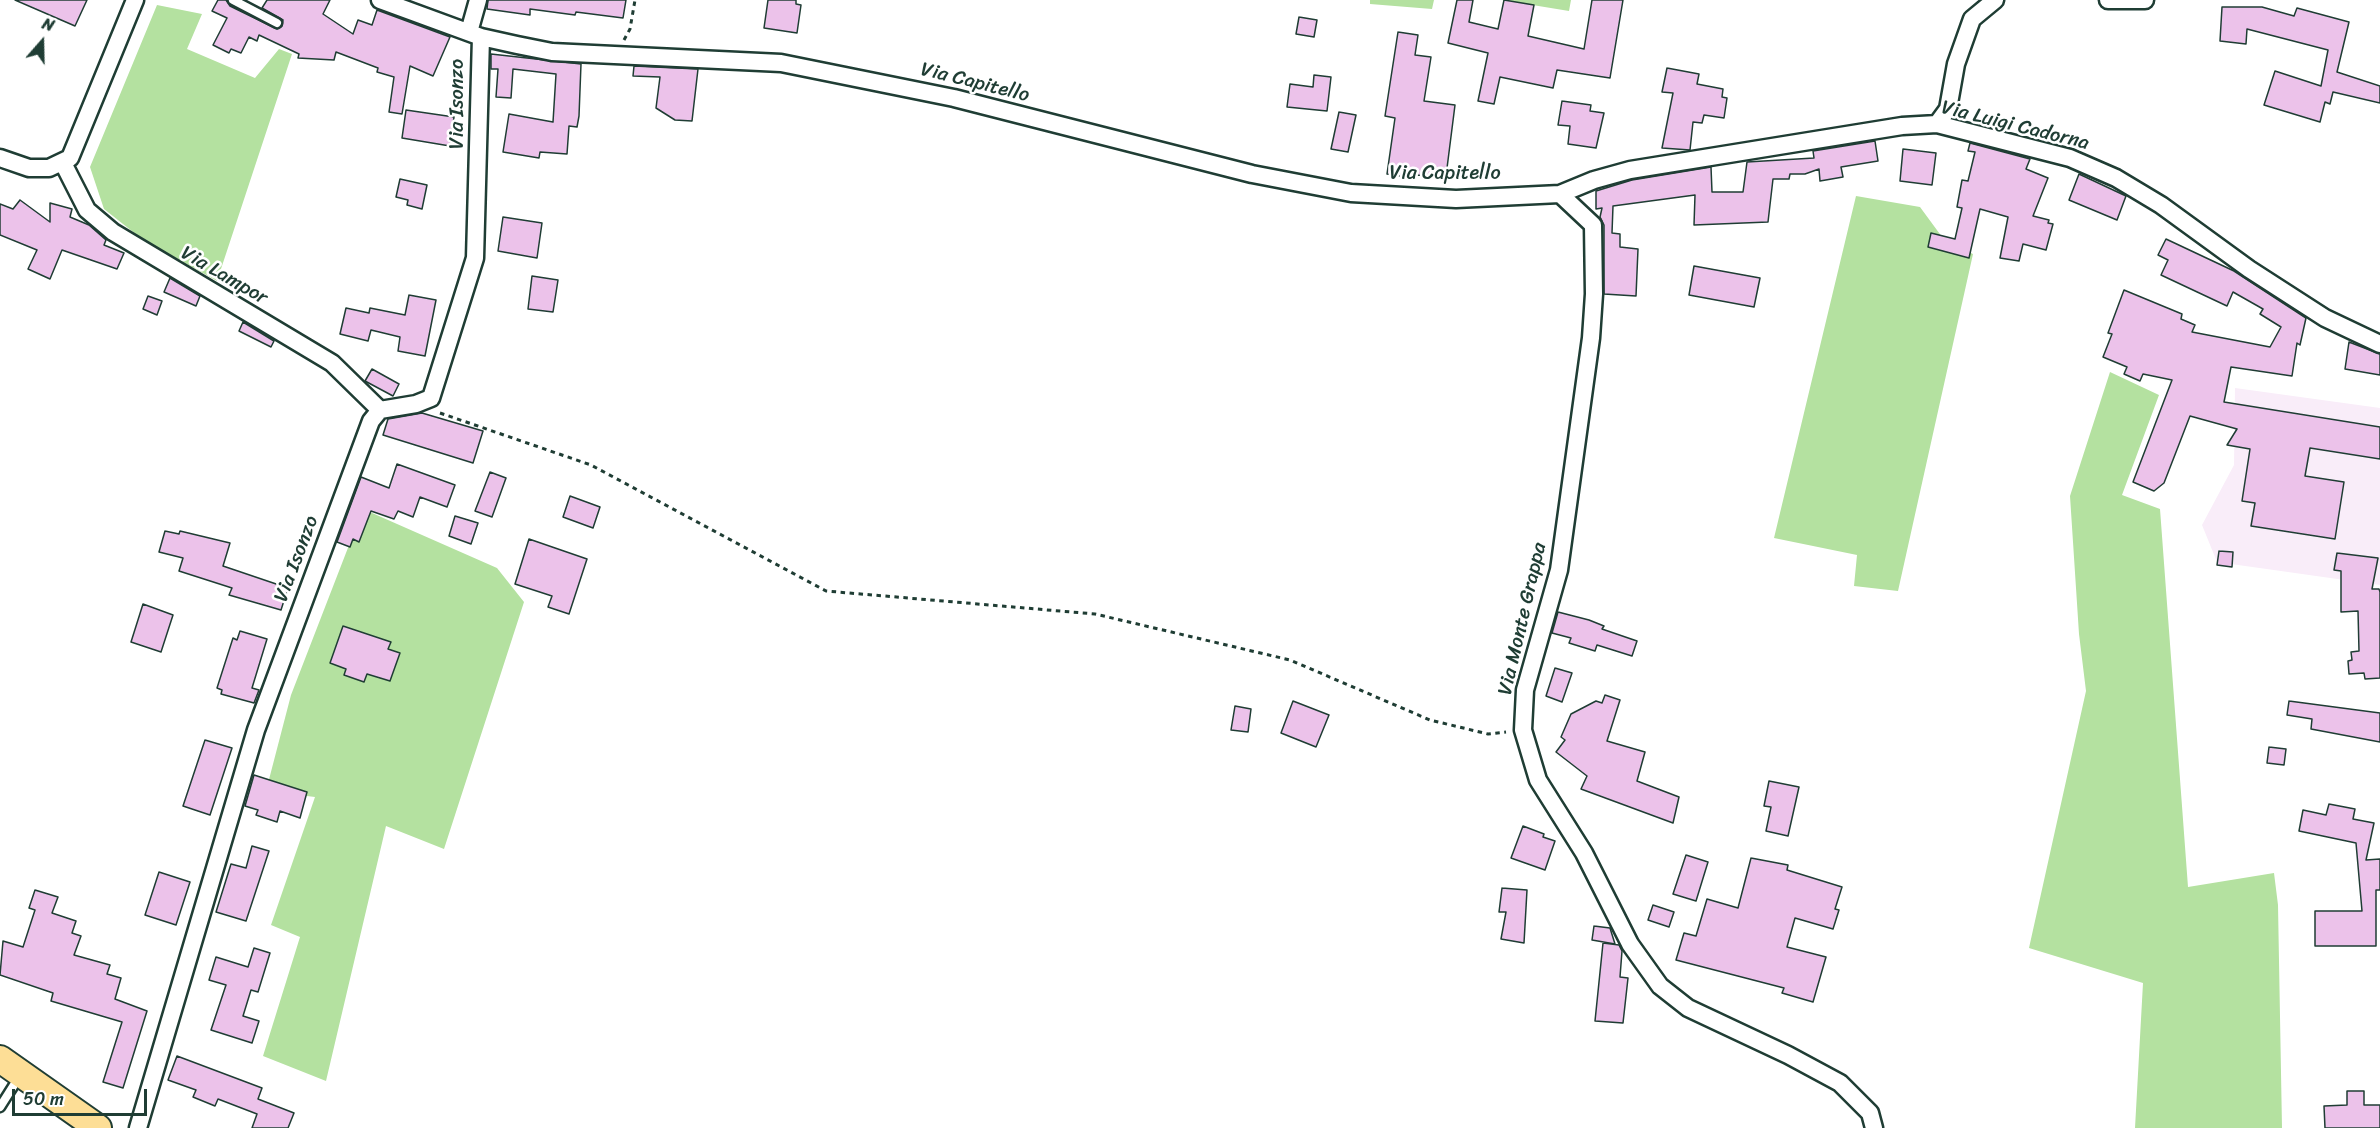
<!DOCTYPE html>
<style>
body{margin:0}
#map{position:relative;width:2380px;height:1128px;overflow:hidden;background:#fff;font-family:Sriracha,sans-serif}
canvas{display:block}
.north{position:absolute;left:12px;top:12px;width:60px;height:60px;-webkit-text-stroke:4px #fff;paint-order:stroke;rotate:20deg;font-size:16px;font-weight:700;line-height:24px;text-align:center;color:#1f3d34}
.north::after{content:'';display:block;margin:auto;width:21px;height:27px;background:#1f3d34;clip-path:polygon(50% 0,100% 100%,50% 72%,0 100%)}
.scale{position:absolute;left:12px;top:1089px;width:135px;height:27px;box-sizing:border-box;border:3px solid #1f3d34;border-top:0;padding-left:8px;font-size:18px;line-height:21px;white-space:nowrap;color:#1f3d34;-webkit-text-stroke:4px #fff;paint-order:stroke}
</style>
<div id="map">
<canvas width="2380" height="1128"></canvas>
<div class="north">N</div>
<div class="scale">50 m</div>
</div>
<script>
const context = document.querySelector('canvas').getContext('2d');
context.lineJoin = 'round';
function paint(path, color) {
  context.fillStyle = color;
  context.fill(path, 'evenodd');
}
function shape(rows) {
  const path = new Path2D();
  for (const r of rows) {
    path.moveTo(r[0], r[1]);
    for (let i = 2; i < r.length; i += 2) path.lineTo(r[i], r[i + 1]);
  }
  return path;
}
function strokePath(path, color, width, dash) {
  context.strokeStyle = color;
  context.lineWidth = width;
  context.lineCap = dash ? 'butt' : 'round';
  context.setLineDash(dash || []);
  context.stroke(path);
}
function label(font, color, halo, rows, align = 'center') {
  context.font = font + ' Sriracha,sans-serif';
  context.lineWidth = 5;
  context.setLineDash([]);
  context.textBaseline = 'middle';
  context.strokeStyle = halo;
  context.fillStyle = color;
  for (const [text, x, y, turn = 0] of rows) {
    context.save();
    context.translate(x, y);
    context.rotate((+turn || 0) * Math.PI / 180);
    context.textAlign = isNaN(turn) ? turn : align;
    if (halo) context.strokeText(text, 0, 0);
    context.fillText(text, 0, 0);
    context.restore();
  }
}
paint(shape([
 [2235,388,2380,408,2380,585,2217,562,2202,525,2234,465]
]), '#f9edf9');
paint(shape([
 [1370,0,1434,0,1432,9,1370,4],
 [1502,0,1571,0,1569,11],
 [157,5,202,14,187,49,255,78,279,49,292,54,217,281,142,239,104,209,90,167],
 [1856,196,1920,207,1945,241,1973,254,1898,591,1854,586,1857,555,1774,538],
 [2110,372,2159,395,2122,495,2160,509,2188,887,2274,873,2278,905,2282,1128,2135,1128,2143,983,2029,948,2086,691,2079,634,2070,496],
 [363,509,497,568,524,602,444,849,386,826,326,1081,263,1056,300,937,271,925,315,797,266,791,291,695]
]), '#b4e1a0');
const building = shape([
 [15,0,87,0,75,26,15,0],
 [218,0,226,0,230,6,277,29,282,26,283,20,262,8,267,0,330,0,323,14,353,34,358,20,372,25,377,10,450,37,433,76,410,66,402,114,389,112,394,77,377,72,378,68,336,52,334,60,298,58,299,54,259,35,257,41,249,37,241,53,231,49,229,53,213,45,227,18,212,11,218,0],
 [488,0,626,0,623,18,576,12,575,15,530,9,530,15,487,9,488,0],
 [768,0,796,0,796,4,801,5,797,33,764,28,768,0],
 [1457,0,1473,0,1469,22,1498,29,1504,0,1534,5,1528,36,1584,49,1592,0,1623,0,1610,78,1557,70,1553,88,1500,77,1494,104,1478,101,1488,53,1448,43,1457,0],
 [2222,7,2262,7,2294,16,2297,8,2349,22,2337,72,2380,86,2380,103,2333,92,2330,104,2325,102,2320,122,2264,105,2275,71,2321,86,2328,50,2247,29,2246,44,2220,41,2222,7],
 [1299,17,1317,20,1314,37,1296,34,1299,17],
 [1398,32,1418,35,1415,55,1431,57,1424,101,1455,105,1446,176,1413,175,1413,178,1387,174,1395,118,1385,116,1398,32],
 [491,54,581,64,579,116,577,127,569,126,567,154,540,152,539,158,503,152,509,114,553,122,556,74,513,69,511,98,496,97,498,69,491,69,491,54],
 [634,66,698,69,692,121,675,120,656,108,660,77,633,76,634,66],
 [1667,68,1699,74,1697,84,1723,89,1722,97,1727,98,1724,118,1704,115,1702,123,1693,122,1690,150,1662,148,1673,93,1662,92,1667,68],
 [1314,75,1331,77,1327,111,1287,107,1290,84,1313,87,1314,75],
 [1562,101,1591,105,1590,111,1604,113,1596,148,1568,144,1570,126,1558,125,1562,101],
 [406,110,454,117,450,146,402,138,406,110],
 [1339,112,1356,115,1348,152,1331,149,1339,112],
 [1875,141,1878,161,1841,167,1843,177,1820,181,1819,169,1805,174,1790,174,1789,179,1773,179,1768,222,1694,225,1695,195,1613,206,1612,233,1620,234,1620,247,1638,249,1636,296,1604,294,1604,225,1600,217,1602,208,1596,209,1596,191,1632,180,1711,167,1712,192,1743,192,1747,162,1814,158,1813,151,1875,141],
 [1970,143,2030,159,2026,169,2048,178,2033,216,2049,220,2048,223,2053,224,2046,250,2023,244,2019,261,2000,258,2008,217,1980,209,1969,258,1928,247,1931,233,1955,239,1962,208,1957,207,1962,180,1968,181,1975,152,1968,151,1970,143],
 [1903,149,1936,153,1932,185,1900,181,1903,149],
 [2079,174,2126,196,2117,220,2069,200,2079,174],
 [400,179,427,185,422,209,407,205,408,200,396,197,400,179],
 [20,200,50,222,50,203,72,209,70,217,89,225,106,240,104,245,124,253,117,269,62,250,50,279,28,269,37,250,0,235,0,204,13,209,20,200],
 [503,217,542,223,537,258,498,251,503,217],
 [2166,239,2234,271,2306,318,2300,345,2297,343,2292,376,2231,367,2224,402,2380,427,2380,459,2310,448,2305,476,2344,482,2335,539,2251,526,2255,503,2242,501,2250,449,2227,445,2237,429,2190,416,2164,483,2154,491,2133,482,2172,380,2143,374,2140,381,2124,374,2127,367,2103,357,2112,334,2108,333,2124,290,2182,314,2181,319,2195,325,2192,332,2270,347,2281,327,2260,314,2263,309,2233,292,2227,306,2161,275,2168,260,2158,255,2166,239],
 [1694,266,1760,278,1754,307,1689,295,1694,266],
 [532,276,558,280,553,312,528,309,532,276],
 [170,278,200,296,196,306,164,292,170,278],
 [409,295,436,300,425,356,398,351,400,337,371,330,368,341,340,334,346,308,369,313,370,308,405,315,409,295],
 [148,296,162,301,157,315,143,309,148,296],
 [243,322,274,341,271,347,239,331,243,322],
 [2349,342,2380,354,2380,375,2345,369,2349,342],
 [372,369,399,384,393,396,365,381,372,369],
 [422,413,483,431,473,463,383,435,388,419,422,413],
 [397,464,455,485,447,507,420,497,413,517,398,511,394,519,371,511,359,542,353,539,350,547,337,542,361,477,389,488,397,464],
 [490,472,506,478,492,517,475,511,490,472],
 [570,496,600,507,593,528,563,517,570,496],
 [455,516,478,523,471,544,449,536,455,516],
 [165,531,179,534,180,531,230,543,223,566,288,588,281,610,229,595,232,588,179,571,183,558,159,552,165,531],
 [529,539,587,559,569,614,548,607,552,596,515,584,529,539],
 [2219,551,2233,552,2232,567,2217,565,2219,551],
 [2337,553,2378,558,2372,589,2379,589,2380,592,2380,678,2365,679,2364,673,2349,674,2348,661,2352,660,2351,652,2359,651,2358,611,2341,612,2341,571,2334,570,2337,553],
 [143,604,173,615,161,652,131,642,143,604],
 [1558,612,1589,620,1604,626,1602,629,1637,641,1632,656,1597,645,1595,651,1569,643,1571,638,1552,633,1558,612],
 [343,626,391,642,388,649,400,653,390,681,367,674,364,682,344,675,346,669,330,663,343,626],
 [240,631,267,639,252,688,259,690,254,703,221,694,222,690,217,688,233,638,237,640,240,631],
 [1555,668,1572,673,1562,702,1546,696,1555,668],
 [1605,695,1620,700,1607,741,1645,752,1637,781,1679,797,1673,823,1581,789,1587,776,1556,752,1565,740,1561,737,1571,714,1596,701,1602,703,1605,695],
 [1293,701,1329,715,1316,747,1281,733,1293,701],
 [2289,701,2380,713,2380,742,2311,729,2312,719,2287,715,2289,701],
 [1235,706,1251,709,1248,732,1231,730,1235,706],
 [205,740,232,748,210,815,183,806,205,740],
 [2269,747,2286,749,2284,765,2267,763,2269,747],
 [254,775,307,792,300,818,280,811,277,822,256,815,258,810,245,806,254,775],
 [1769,781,1799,787,1788,836,1766,831,1771,807,1764,806,1769,781],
 [2329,804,2355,809,2353,819,2374,823,2366,860,2380,859,2380,890,2376,890,2376,946,2315,946,2315,911,2362,911,2356,843,2299,831,2303,810,2326,815,2329,804],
 [1523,826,1544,834,1543,837,1555,841,1545,870,1511,858,1523,826],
 [252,846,269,851,246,921,216,912,231,864,246,868,252,846],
 [1686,855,1708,862,1696,901,1673,894,1686,855],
 [1751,858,1788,865,1787,870,1842,887,1835,909,1839,910,1833,929,1795,918,1787,947,1826,957,1813,1002,1782,993,1784,988,1676,960,1684,933,1696,936,1707,899,1738,908,1751,858],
 [159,872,190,882,176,925,145,915,159,872],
 [1502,888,1527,890,1524,943,1501,939,1506,912,1499,912,1502,888],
 [35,890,58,897,52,913,76,921,72,933,81,936,74,955,110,965,107,974,121,978,115,999,147,1011,123,1088,103,1082,122,1022,51,1001,53,993,0,975,3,941,23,947,35,910,29,908,35,890],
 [1653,905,1674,912,1669,927,1648,920,1653,905],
 [1594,926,1610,928,1615,944,1592,940,1594,926],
 [1603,943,1619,945,1622,951,1620,977,1628,978,1623,1023,1595,1021,1603,943],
 [254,948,270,953,258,992,251,990,243,1016,259,1021,252,1043,211,1030,226,985,209,980,216,957,248,967,254,948],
 [177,1056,262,1088,258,1099,294,1113,288,1128,252,1128,257,1114,218,1099,215,1106,193,1097,196,1090,168,1080,177,1056],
 [2347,1091,2364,1091,2364,1105,2380,1105,2380,1128,2325,1128,2324,1106,2347,1105,2347,1091]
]);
paint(building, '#ecc2ea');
strokePath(building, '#1f3d34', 1.5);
const service = shape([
 [233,0,277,23],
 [0,1107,19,1077]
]);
const minor = shape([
 [380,0,481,37,517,45,552,52,781,63,954,98,1252,174,1351,193,1456,199,1560,194,1594,180,1630,170,1902,126,1937,124,2070,158,2116,178,2161,205,2249,269,2325,318,2380,344],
 [2108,0,2145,0],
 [469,32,478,0],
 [1937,124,1948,109,1956,64,1972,19,1995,0],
 [0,158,29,168,49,168,70,158,135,0],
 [63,163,87,210,113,232,332,363,380,410],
 [1560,194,1593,225,1594,294,1591,338,1559,570,1525,690,1523,730,1538,780,1584,853,1630,944,1660,986,1688,1008,1788,1055,1840,1083,1870,1113,1874,1128],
 [138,1128,256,730,371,421,380,410,416,404,431,398,475,258,481,37]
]);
const primary = shape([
 [0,1059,98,1128]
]);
strokePath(service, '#1f3d34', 13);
strokePath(minor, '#1f3d34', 21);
strokePath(primary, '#1f3d34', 30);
strokePath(shape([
 [624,40,630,29,635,0],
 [440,413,591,465,826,591,1095,614,1290,660,1430,720,1488,734,1506,732]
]), '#1f3d34', 3, [4.5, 4.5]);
strokePath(service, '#fff', 8);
strokePath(minor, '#fff', 16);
strokePath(primary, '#fdde96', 26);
label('20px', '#1f3d34', '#fff', [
 ["Via Capitello",975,83,14],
 ["Via Isonzo",458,104,-90],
 ["Via Luigi Cadorna",2015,126,14],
 ["Via Capitello",1445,174],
 ["Via Lampor",224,276,30],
 ["Via Isonzo",297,559,-69],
 ["Via Monte Grappa",1523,619,-77]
]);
</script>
